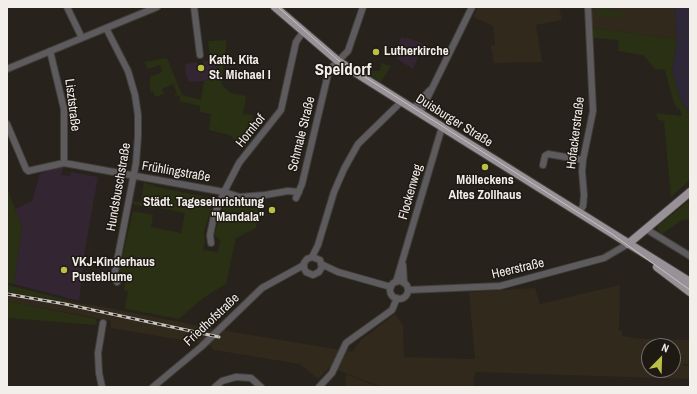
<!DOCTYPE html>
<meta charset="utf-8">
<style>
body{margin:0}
#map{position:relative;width:697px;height:394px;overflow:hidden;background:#27221c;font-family:"Archivo Narrow",sans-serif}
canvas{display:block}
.frame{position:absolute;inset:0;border:8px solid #f2eeea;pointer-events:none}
.north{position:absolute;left:641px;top:338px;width:40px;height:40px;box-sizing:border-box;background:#1e1913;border:1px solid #736e69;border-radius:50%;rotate:23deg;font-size:11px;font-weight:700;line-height:16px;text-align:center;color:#f2eeea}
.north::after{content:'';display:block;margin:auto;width:14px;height:18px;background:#bbc045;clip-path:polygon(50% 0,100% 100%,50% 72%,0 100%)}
</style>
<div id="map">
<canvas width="697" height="394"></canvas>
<div class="frame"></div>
<div class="north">N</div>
</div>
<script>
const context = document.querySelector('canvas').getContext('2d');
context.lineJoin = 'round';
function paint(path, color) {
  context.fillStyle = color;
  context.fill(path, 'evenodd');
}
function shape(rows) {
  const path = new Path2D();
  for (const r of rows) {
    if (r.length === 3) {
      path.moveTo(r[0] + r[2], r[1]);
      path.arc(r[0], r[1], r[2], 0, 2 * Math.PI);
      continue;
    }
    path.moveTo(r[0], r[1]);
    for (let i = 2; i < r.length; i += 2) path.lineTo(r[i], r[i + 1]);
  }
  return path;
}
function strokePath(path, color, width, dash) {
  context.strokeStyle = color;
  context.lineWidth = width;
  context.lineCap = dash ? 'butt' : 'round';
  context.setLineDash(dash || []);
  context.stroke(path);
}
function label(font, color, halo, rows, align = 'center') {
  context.font = font + ' "Archivo Narrow",sans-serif';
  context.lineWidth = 3;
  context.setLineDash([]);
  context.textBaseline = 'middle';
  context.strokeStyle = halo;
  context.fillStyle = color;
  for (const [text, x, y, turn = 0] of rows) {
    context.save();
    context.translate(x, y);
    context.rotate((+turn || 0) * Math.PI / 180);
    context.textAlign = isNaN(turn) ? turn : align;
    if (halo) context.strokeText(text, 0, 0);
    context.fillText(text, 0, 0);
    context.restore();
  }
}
paint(shape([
 [478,7,559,7,562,20,536,25,542,62,494,63,491,46,495,45,493,26,473,17],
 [592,7,675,7,677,39,592,28],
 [620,285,619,331,622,331,622,336,640,339,690,340,690,364,683,364,684,366,690,366,690,379,475,372,473,387,382,387,330,367,318,379,300,364,214,350,211,346,199,343,111,328,111,321,7,301,7,292,104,307,210,328,352,352,361,340,395,314,403,325,404,357,475,359,469,292,535,288,540,304],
 [649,346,673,346,673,370,649,370],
 [346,374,373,385,379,387,345,387]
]), '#32291d');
paint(shape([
 [675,7,690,7,690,113,681,101,672,71,677,39]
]), '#2d2737');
paint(shape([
 [401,37,406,39,406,37,424,44,413,69,397,59,400,50,397,49],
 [203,56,204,61,208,61,210,56,218,62,217,77,204,81,189,82,186,74,185,64,197,62,198,72,204,72],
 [63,167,61,175,70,176,71,172,98,177,85,249,79,301,14,284,22,226,15,209,32,201,40,174,52,168]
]), '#332532');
paint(shape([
 [596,9,622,12,622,18,595,15],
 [592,28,677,39,672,71,681,101,690,113,690,180,671,197,664,121,659,120,656,113,682,116,680,109,677,109,673,100,665,70,655,69,643,55,618,51,619,42,617,40,593,38],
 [227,40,221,84,231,93,246,96,243,114,253,115,250,141,245,148,229,135,209,130,211,114,200,112,200,106,180,101,180,96,173,95,177,94,173,84,162,89,164,94,155,97,153,91,150,92,150,77,162,72,160,65,148,69,144,62,167,58,182,95,201,100,204,81,218,77,219,63,210,56,208,41],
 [381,63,391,66,381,82,369,74,370,71,380,71],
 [144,182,157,187,215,199,204,231,205,242,203,250,218,252,220,240,214,235,227,197,240,201,261,199,256,228,236,238,226,284,203,298,179,319,125,309,128,291,124,290,126,278,119,271,133,211,153,215,151,227,181,233,185,213,155,207,154,209,132,204,132,201,141,202],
 [7,188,22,226,14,284,7,283],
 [690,200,690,219,682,220,662,234,658,230,658,226],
 [7,285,16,287,79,303,7,292],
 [7,301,96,319,97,325,7,318]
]), '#2a3013');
const minor = shape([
 [67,7,82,38],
 [194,7,200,55],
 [106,28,128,71,135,95,138,115,138,136,136,163,114,277,117,282],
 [50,51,64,109,64,163],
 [7,69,157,7],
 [413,109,430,90],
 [420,113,472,7],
 [7,124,26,169,28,171,64,163,224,192,240,197,265,195,288,191,299,192],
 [543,165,545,156,548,154,583,160],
 [296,198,302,184,329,70,348,51,363,7],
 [579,213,583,206,584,195,582,171,583,160,593,111,588,7],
 [646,229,690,256],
 [211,243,210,235,214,216,224,192,239,163,281,110,296,42,303,32],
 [312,257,320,260,322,267,319,272,313,275,306,272,304,268,304,263,307,259,312,257,318,245,334,192,344,169,358,144,401,102],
 [321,264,338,272,391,287],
 [403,265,404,283],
 [399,290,9],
 [396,282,442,127],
 [408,290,500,286,604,258,628,244],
 [102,387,99,373,98,353,103,323],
 [153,387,201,347,262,288,304,265],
 [215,387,222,381,236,377,251,378,261,387],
 [319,387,332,373,346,343,392,310,397,298]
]);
const major = shape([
 [275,7,338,61,364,78,690,282],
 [628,244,690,192],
 [657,267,690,292]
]);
strokePath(minor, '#433f39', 8);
strokePath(major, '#433f39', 10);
strokePath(minor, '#5e5b5e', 6);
strokePath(major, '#989298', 8);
strokePath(shape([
 [278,7,338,60,612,234,690,290]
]), '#c8c4bf', 1);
const rail = shape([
 [7,294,65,304,219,337]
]);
strokePath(rail, '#c8c4bf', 3);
strokePath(rail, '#1e1913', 1.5, [4.5]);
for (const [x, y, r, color] of [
 [376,52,4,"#bbc045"],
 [201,68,4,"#bbc045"],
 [485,167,4,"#bbc045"],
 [272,210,4,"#bbc045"],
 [64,270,4,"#bbc045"]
]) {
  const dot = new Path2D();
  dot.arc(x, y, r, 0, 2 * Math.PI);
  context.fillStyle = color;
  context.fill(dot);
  strokePath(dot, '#1e1913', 1.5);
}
label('bold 13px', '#f2eeea', '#1e1913', [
 ["Lutherkirche",384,52],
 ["Kath. Kita",209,61],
 ["St. Michael I",209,76],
 ["Mölleckens",485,181,"center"],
 ["Altes Zollhaus",485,196,"center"],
 ["Städt. Tageseinrichtung",264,203,"right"],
 ["\"Mandala\"",264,218,"right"],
 ["VKJ-Kinderhaus",72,263],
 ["Pusteblume",72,278]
], 'left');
label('13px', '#f2eeea', '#1e1913', [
 ["Lisztstraße",72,105,83],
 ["Duisburger Straße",454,121,32],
 ["Hornhof",251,131,-51],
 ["Hofackerstraße",576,133,-83],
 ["Schmale Straße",302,134,-76],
 ["Frühlingstraße",176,172,10],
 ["Hundsbuschstraße",119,187,-80],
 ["Flockenweg",411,192,-74],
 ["Heerstraße",518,269,-13],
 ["Friedhofstraße",212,320,-43]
]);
label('bold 17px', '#f2eeea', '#1e1913', [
 ["Speldorf",343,70]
]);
</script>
